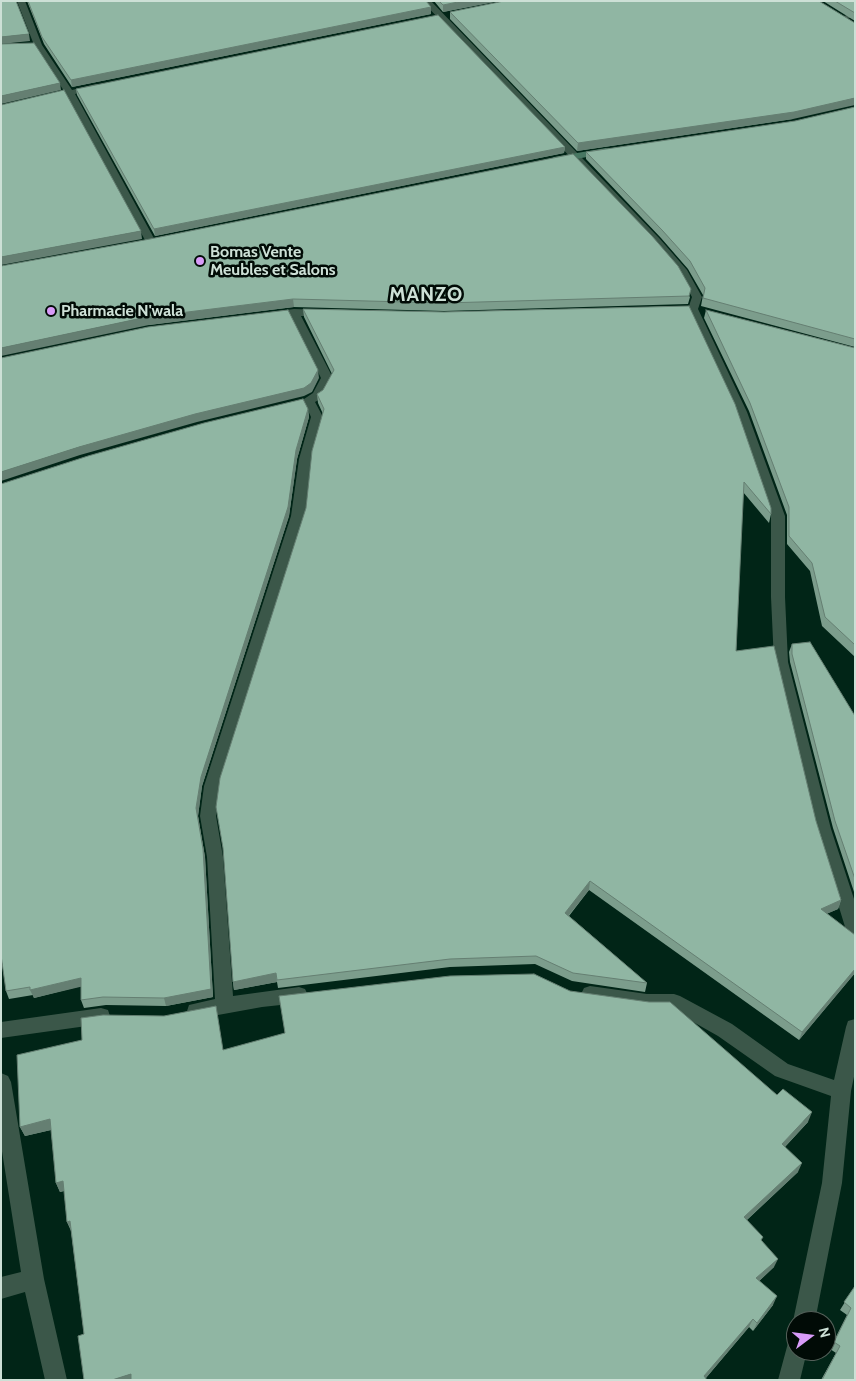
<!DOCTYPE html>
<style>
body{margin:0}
#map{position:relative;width:856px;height:1381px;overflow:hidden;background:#012517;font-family:Cabin,sans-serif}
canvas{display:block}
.frame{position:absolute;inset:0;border:2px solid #cde0d6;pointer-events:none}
.north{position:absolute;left:786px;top:1311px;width:50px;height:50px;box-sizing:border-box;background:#010b06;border:1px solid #536059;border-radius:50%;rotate:75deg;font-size:14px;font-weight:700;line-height:20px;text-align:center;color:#cde0d6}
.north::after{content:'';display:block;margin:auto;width:18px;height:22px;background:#d89bf8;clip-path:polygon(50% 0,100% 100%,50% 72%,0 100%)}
</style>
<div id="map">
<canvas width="856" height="1381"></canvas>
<div class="frame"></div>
<div class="north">N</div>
</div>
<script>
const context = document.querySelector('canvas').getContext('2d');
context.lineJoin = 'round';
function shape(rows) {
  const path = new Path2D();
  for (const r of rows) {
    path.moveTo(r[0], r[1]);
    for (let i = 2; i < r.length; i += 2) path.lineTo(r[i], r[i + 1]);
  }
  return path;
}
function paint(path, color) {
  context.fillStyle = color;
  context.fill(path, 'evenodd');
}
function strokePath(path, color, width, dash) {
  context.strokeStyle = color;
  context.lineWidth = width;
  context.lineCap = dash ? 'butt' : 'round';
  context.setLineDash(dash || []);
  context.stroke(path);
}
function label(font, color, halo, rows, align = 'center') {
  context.font = font + ' Cabin,sans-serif';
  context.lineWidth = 5;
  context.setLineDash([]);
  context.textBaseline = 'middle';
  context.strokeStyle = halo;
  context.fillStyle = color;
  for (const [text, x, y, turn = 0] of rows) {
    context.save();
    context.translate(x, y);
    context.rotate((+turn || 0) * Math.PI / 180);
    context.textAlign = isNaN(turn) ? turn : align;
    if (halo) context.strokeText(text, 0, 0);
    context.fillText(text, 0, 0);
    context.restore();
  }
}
paint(shape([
 [17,1,25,1,42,45,72,90,96,84,100,87,75,94,156,242,155,244,147,244,146,242,67,96,45,101,41,98,64,91,34,45,17,1],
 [422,1,431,1,660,239,687,270,702,297,698,309,747,412,785,516,785,597,788,662,831,829,855,902,855,937,849,935,846,930,815,829,774,662,771,597,771,516,735,412,688,309,692,297,678,273,652,243,422,1],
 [855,13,855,17,840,20,836,18,855,13],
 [294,309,324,310,329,313,324,316,301,316,333,378,322,398,315,402,323,417,311,459,305,516,220,786,216,816,223,857,233,996,299,987,305,989,308,995,305,1001,299,1003,262,1007,196,1019,189,1017,187,1011,189,1005,215,999,207,857,200,816,204,786,291,516,299,459,311,417,306,406,300,406,298,403,313,393,321,378,290,316,270,318,264,315,270,312,294,309],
 [590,986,647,994,674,994,680,996,732,1024,788,1064,834,1080,846,1027,848,1021,855,1019,855,1072,851,1091,842,1183,815,1321,796,1321,796,1328,793,1321,822,1183,831,1096,775,1076,718,1036,672,1010,647,1010,584,1000,581,994,584,988,590,986],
 [101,1008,108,1010,110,1016,108,1022,101,1024,1,1038,1,1022,101,1008],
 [1,1073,8,1076,11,1082,44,1279,67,1380,45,1380,25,1292,1,1299,1,1277,21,1272,1,1145,1,1073],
 [796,1340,796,1351,807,1351,800,1380,778,1380,788,1343,796,1340]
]), '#3b5749');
paint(shape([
 [606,148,611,151,609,153,554,163,549,160,554,157,606,148]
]), '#487762');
paint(shape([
 [27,1,426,1,431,7,431,14,72,87,44,44],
 [434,1,499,1,443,12],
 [823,1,855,1,855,21],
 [450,12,793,119,577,151,450,19],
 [76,89,565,147,564,153,155,236,77,95],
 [855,107,855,347,701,306,703,295,688,269,661,238,586,159,586,152,795,121],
 [573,154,690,297,688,304,444,311,294,307,149,325,150,239],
 [689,306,771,514,769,523,743,492,736,651,816,821,841,900,838,909,826,914,855,935,855,973,799,1040,589,890,569,916,647,983,645,992,572,981,535,964,450,967,278,988,277,982,234,990,233,982,306,508,323,414,318,403,317,394,323,390,332,374,304,317,303,309,444,312],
 [706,310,855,348,855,657,822,626,810,571,787,544,787,515,749,411,704,318],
 [308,409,309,417,297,459,289,516,202,786,198,816,205,857,213,997,166,1006,106,1005,84,1008,81,1000,81,986,34,998,33,995,9,999,6,991],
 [792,644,855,716,855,895,833,828,790,662,789,652],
 [224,1050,808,1122,785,1147,798,1172,747,1220,762,1241,774,1267,759,1281,773,1305,753,1331,749,1327,706,1378,84,1334,71,1231,67,1222,64,1191,60,1192,56,1183,51,1130,25,1136,20,1127],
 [855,1286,855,1380,821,1380,836,1353,830,1349,847,1315,840,1310]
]), '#7c9d8c');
paint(shape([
 [463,1,499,1,443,12,443,5],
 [431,7,431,14,72,87,71,80],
 [29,34,30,41,1,44,1,37],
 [60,83,61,90,1,104,1,96],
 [855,98,855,105,793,119,577,151,578,143],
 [565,147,564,153,155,236,154,229],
 [141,231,142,239,1,265,1,257],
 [293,299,294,307,149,325,1,356,1,348,147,317],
 [318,370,319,378,312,392,304,396,197,422,80,455,1,481,1,472],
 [308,409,309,417,297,459,289,516,202,786,198,816,205,857,213,997,166,1006,164,998,196,808,201,777],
 [590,881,589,890,564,921,565,913],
 [841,900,838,909,817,918,821,909],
 [855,969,855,973,799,1040,802,1032],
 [276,973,277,982,234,990,233,982],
 [81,978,84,986,34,998,30,990],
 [812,1112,808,1122,778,1154,782,1144],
 [50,1119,55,1129,25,1136,20,1127],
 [802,1163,798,1172,740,1226,744,1217],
 [63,1181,67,1190,60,1192,56,1183],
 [70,1221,72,1231,67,1222],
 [778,1259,774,1267,753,1287,756,1278],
 [777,1296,773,1305,753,1331,757,1323],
 [753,1319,749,1327,704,1380,704,1376],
 [131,1374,134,1380,112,1380]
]), '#657f72');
const building = shape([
 [1,1,16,1,29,34,1,37,1,1],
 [28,1,426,1,431,7,71,80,42,37,28,1],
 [439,1,463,1,443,5,439,1],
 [504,1,819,1,855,23,855,98,794,112,578,143,450,12,504,1],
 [835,1,855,1,855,13,835,1],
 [438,15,565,147,154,229,76,89,438,15],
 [34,43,60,83,1,96,1,44,34,43],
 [64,90,141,231,1,257,1,105,64,90],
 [855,107,855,339,703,298,705,288,690,261,662,230,586,152,795,121,855,107],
 [573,154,652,236,678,266,691,289,689,296,444,303,293,299,147,317,1,348,1,266,150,239,573,154],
 [689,306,735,404,771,508,771,514,744,482,736,651,774,646,816,821,841,900,821,909,855,935,855,969,802,1032,590,881,565,913,647,983,573,973,536,956,450,959,277,980,276,973,233,982,223,848,216,807,220,778,306,508,312,451,324,409,317,394,323,390,334,370,303,309,444,312,689,306],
 [288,310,318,370,311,383,304,388,195,414,79,447,1,472,1,358,148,327,288,310],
 [706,310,855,348,855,645,825,617,812,563,789,536,789,507,750,403,706,310],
 [303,399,308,409,296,450,288,507,201,777,196,808,203,849,211,989,164,998,103,997,81,1000,81,978,30,990,30,987,6,991,1,955,1,484,88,456,204,423,303,399],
 [810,642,855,716,855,879,835,821,792,654,792,644,810,642],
 [534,974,570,991,649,1002,670,1002,777,1095,783,1089,812,1112,782,1144,802,1163,744,1217,763,1237,761,1240,778,1259,756,1278,777,1296,757,1323,753,1319,704,1376,707,1380,131,1380,131,1374,112,1380,84,1380,78,1336,84,1334,70,1221,67,1222,63,1181,56,1183,50,1119,20,1127,17,1055,82,1040,81,1018,103,1015,164,1016,216,1006,223,1050,285,1033,279,996,450,976,534,974],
 [855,1286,855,1380,822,1380,840,1346,834,1342,851,1308,844,1302,855,1286]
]);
paint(building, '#90b6a3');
strokePath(building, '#657f72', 1);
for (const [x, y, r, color] of [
 [200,261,5,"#d89bf8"],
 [51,311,5,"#d89bf8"]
]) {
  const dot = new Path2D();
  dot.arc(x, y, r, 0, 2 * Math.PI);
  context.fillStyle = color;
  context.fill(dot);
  strokePath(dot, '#010b06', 2);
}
label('bold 16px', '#cde0d6', '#010b06', [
 ["Bomas Vente",210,252],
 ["Meubles et Salons",210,270],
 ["Pharmacie N'wala",61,311]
], 'left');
context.letterSpacing = '1px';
label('bold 20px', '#cde0d6', '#010b06', [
 ["MANZO",426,295]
]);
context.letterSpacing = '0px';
</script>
